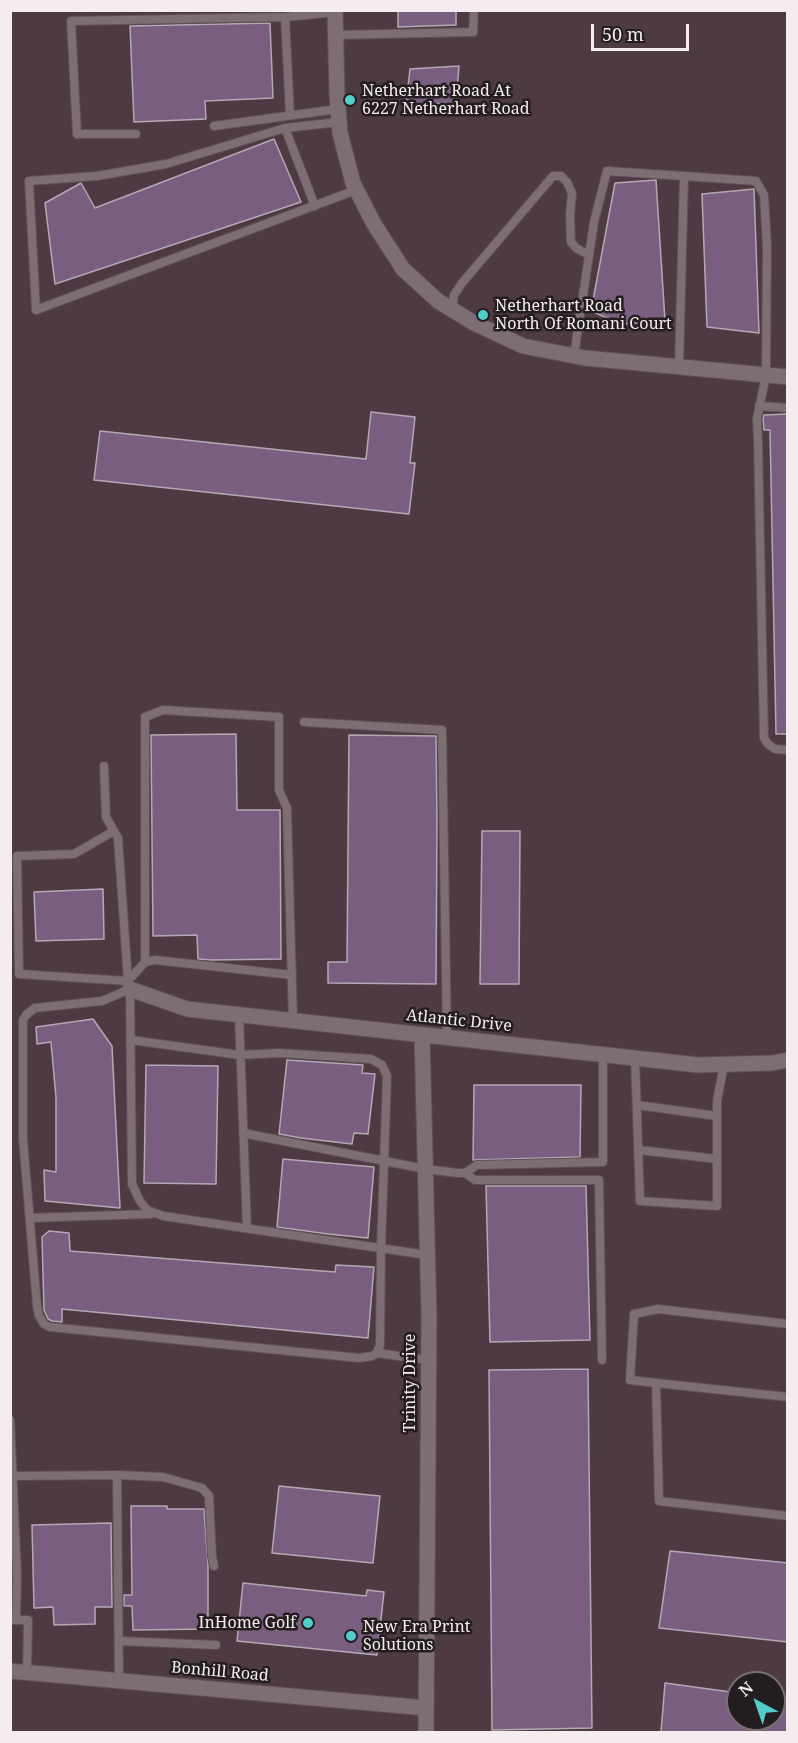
<!DOCTYPE html>
<style>
body{margin:0}
#map{position:relative;width:798px;height:1743px;overflow:hidden;background:#403339;font-family:"Noto Serif",serif}
canvas{display:block}
.frame{position:absolute;inset:0;border:12px solid #f5ecef;pointer-events:none}
.north{position:absolute;left:726px;top:1671px;width:60px;height:60px;box-sizing:border-box;background:#231d20;border:2px solid #777073;border-radius:50%;rotate:320deg;font-size:16px;font-weight:700;line-height:24px;text-align:center;color:#f5ecef}
.north::after{content:'';display:block;margin:auto;width:21px;height:27px;background:#53cdcb;clip-path:polygon(50% 0,100% 100%,50% 72%,0 100%)}
.scale{position:absolute;left:591px;top:24px;width:98px;height:27px;box-sizing:border-box;border:3px solid #f5ecef;border-top:0;padding-left:8px;font-size:18px;line-height:21px;white-space:nowrap;color:#f5ecef;-webkit-text-stroke:4px #231d20;paint-order:stroke}
</style>
<div id="map">
<canvas width="798" height="1743"></canvas>
<div class="frame"></div>
<div class="north">N</div>
<div class="scale">50 m</div>
</div>
<script>
const context = document.querySelector('canvas').getContext('2d');
context.lineJoin = 'round';
function paint(path, color) {
  context.fillStyle = color;
  context.fill(path, 'evenodd');
}
function shape(rows) {
  const path = new Path2D();
  for (const r of rows) {
    path.moveTo(r[0], r[1]);
    for (let i = 2; i < r.length; i += 2) path.lineTo(r[i], r[i + 1]);
  }
  return path;
}
function strokePath(path, color, width, dash) {
  context.strokeStyle = color;
  context.lineWidth = width;
  context.lineCap = dash ? 'butt' : 'round';
  context.setLineDash(dash || []);
  context.stroke(path);
}
function label(font, color, halo, rows, align = 'center') {
  context.font = font + ' "Noto Serif",serif';
  context.lineWidth = 5;
  context.setLineDash([]);
  context.textBaseline = 'middle';
  context.strokeStyle = halo;
  context.fillStyle = color;
  for (const [text, x, y, turn = 0] of rows) {
    context.save();
    context.translate(x, y);
    context.rotate((+turn || 0) * Math.PI / 180);
    context.textAlign = isNaN(turn) ? turn : align;
    if (halo) context.strokeText(text, 0, 0);
    context.fillText(text, 0, 0);
    context.restore();
  }
}
paint(shape([
 [11,11,787,11,787,1732,11,1732],
 [738,1683,774,1683,774,1719,738,1719]
]), '#4e3a43');
const building = shape([
 [398,10,456,10,456,25,398,27,398,10],
 [270,23,273,98,205,101,206,119,134,122,130,26,270,23],
 [459,66,456,103,406,105,410,69,459,66],
 [274,139,301,202,55,284,45,203,81,183,95,208,274,139],
 [656,180,665,321,621,324,591,311,615,183,656,180],
 [754,189,759,333,707,327,702,194,754,189],
 [371,412,415,417,410,463,415,463,409,514,94,480,100,431,366,459,371,412],
 [788,414,788,734,776,734,770,430,764,430,763,419,764,415,788,414],
 [236,734,237,810,280,810,281,959,212,960,198,959,197,935,153,936,151,735,236,734],
 [349,735,436,736,437,822,436,984,328,983,328,962,347,962,349,735],
 [482,831,520,831,519,984,480,984,482,831],
 [103,889,104,939,36,941,34,892,103,889],
 [93,1019,112,1046,120,1208,45,1201,44,1170,56,1172,56,1098,51,1042,37,1044,36,1027,93,1019],
 [287,1060,363,1065,362,1073,375,1074,368,1134,354,1133,352,1144,301,1138,279,1134,287,1060],
 [146,1065,218,1066,216,1184,144,1183,146,1065],
 [474,1085,581,1085,580,1157,473,1160,474,1085],
 [283,1159,374,1167,368,1238,328,1234,277,1227,283,1159],
 [486,1186,586,1186,590,1340,490,1342,486,1186],
 [49,1231,69,1233,70,1251,335,1272,336,1265,374,1267,368,1338,62,1309,62,1322,52,1321,48,1319,44,1310,42,1237,49,1231],
 [588,1369,592,1728,492,1730,489,1370,588,1369],
 [279,1486,380,1496,373,1563,272,1553,279,1486],
 [131,1506,167,1506,167,1509,204,1509,208,1565,208,1629,133,1630,132,1606,124,1606,124,1595,132,1595,131,1506],
 [111,1523,112,1607,95,1607,95,1624,54,1625,53,1607,34,1608,32,1525,111,1523],
 [670,1551,788,1563,788,1642,659,1628,670,1551],
 [243,1583,366,1596,367,1590,384,1592,377,1655,237,1641,243,1583],
 [665,1683,738,1693,738,1719,774,1719,774,1698,788,1700,788,1732,661,1732,665,1683]
]);
paint(building, '#795e7f');
strokePath(building, '#b3a9b5', 1.5);
const lane = shape([
 [285,17,290,115],
 [336,35,473,32,474,10],
 [339,122,285,128,166,164,97,176,29,181,36,310,356,190],
 [214,126,338,109],
 [285,128,315,206],
 [136,134,77,134,71,21,285,17,335,12],
 [452,309,454,295,462,283,553,176,561,176,567,182,572,193,570,215,571,242,576,248,589,255],
 [574,356,594,222,607,171,684,176],
 [679,367,684,176,756,181,764,195,767,246,766,375,757,419,758,440,764,738,768,744,775,749,788,750],
 [759,406,788,408],
 [304,722,442,730,447,1038],
 [104,766,106,817,118,838,128,981,130,989,132,1184,140,1201,147,1210,163,1216,427,1255],
 [114,831,74,854,17,856,19,974,128,981,145,962,155,960,292,975],
 [145,962,145,717,163,710,279,717,279,790,287,808,293,1021],
 [130,989,102,1001,35,1008,26,1015,23,1020,23,1139,37,1306,39,1316,44,1324,50,1327,359,1358,372,1356,377,1353,380,1345,381,1248,387,1076,382,1065,371,1059,279,1053,240,1055,131,1040],
 [239,1015,247,1228],
 [635,1058,640,1201,717,1206,717,1101,724,1065],
 [637,1105,717,1116],
 [243,1133,425,1169,458,1173,465,1173,477,1165,603,1162,603,1055],
 [639,1150,717,1159],
 [465,1173,475,1180,599,1180,602,1360],
 [30,1218,151,1214],
 [377,1353,428,1360],
 [656,1383,630,1380,634,1314,658,1309,788,1324],
 [788,1397,656,1383,659,1501,788,1516],
 [10,1420,17,1575,16,1620,10,1620],
 [13,1476,117,1475],
 [16,1620,28,1620,27,1673],
 [119,1641,216,1645],
 [119,1681,117,1475,163,1477,202,1488,209,1496,212,1556,214,1566]
]);
const street = shape([
 [335,10,337,95,340,133,353,183,374,224,403,269,438,301,474,323,523,346,585,358,788,377],
 [130,989,187,1009,698,1065,772,1063,788,1060],
 [422,1035,429,1317,426,1732],
 [10,1671,426,1708]
]);
strokePath(lane, '#5d5156', 10);
strokePath(street, '#5d5156', 17);
strokePath(lane, '#7d6e74', 8);
strokePath(street, '#7d6e74', 15);
for (const [x, y, r, color] of [
 [350,100,6,"#53cdcb"],
 [483,315,6,"#53cdcb"],
 [308,1623,6,"#53cdcb"],
 [351,1636,6,"#53cdcb"]
]) {
  const dot = new Path2D();
  dot.arc(x, y, r, 0, 2 * Math.PI);
  context.fillStyle = color;
  context.fill(dot);
  strokePath(dot, '#231d20', 2);
}
label('16px', '#f5ecef', '#231d20', [
 ["Netherhart Road At",362,91],
 ["6227 Netherhart Road",362,109],
 ["Netherhart Road",495,306],
 ["North Of Romani Court",495,324],
 ["InHome Golf",296,1623,"right"],
 ["New Era Print",363,1627],
 ["Solutions",363,1645]
], 'left');
label('16px', '#f5ecef', '#231d20', [
 ["Atlantic Drive",459,1021,6],
 ["Trinity Drive",410,1383,-90],
 ["Bonhill Road",220,1672,5]
]);
</script>
